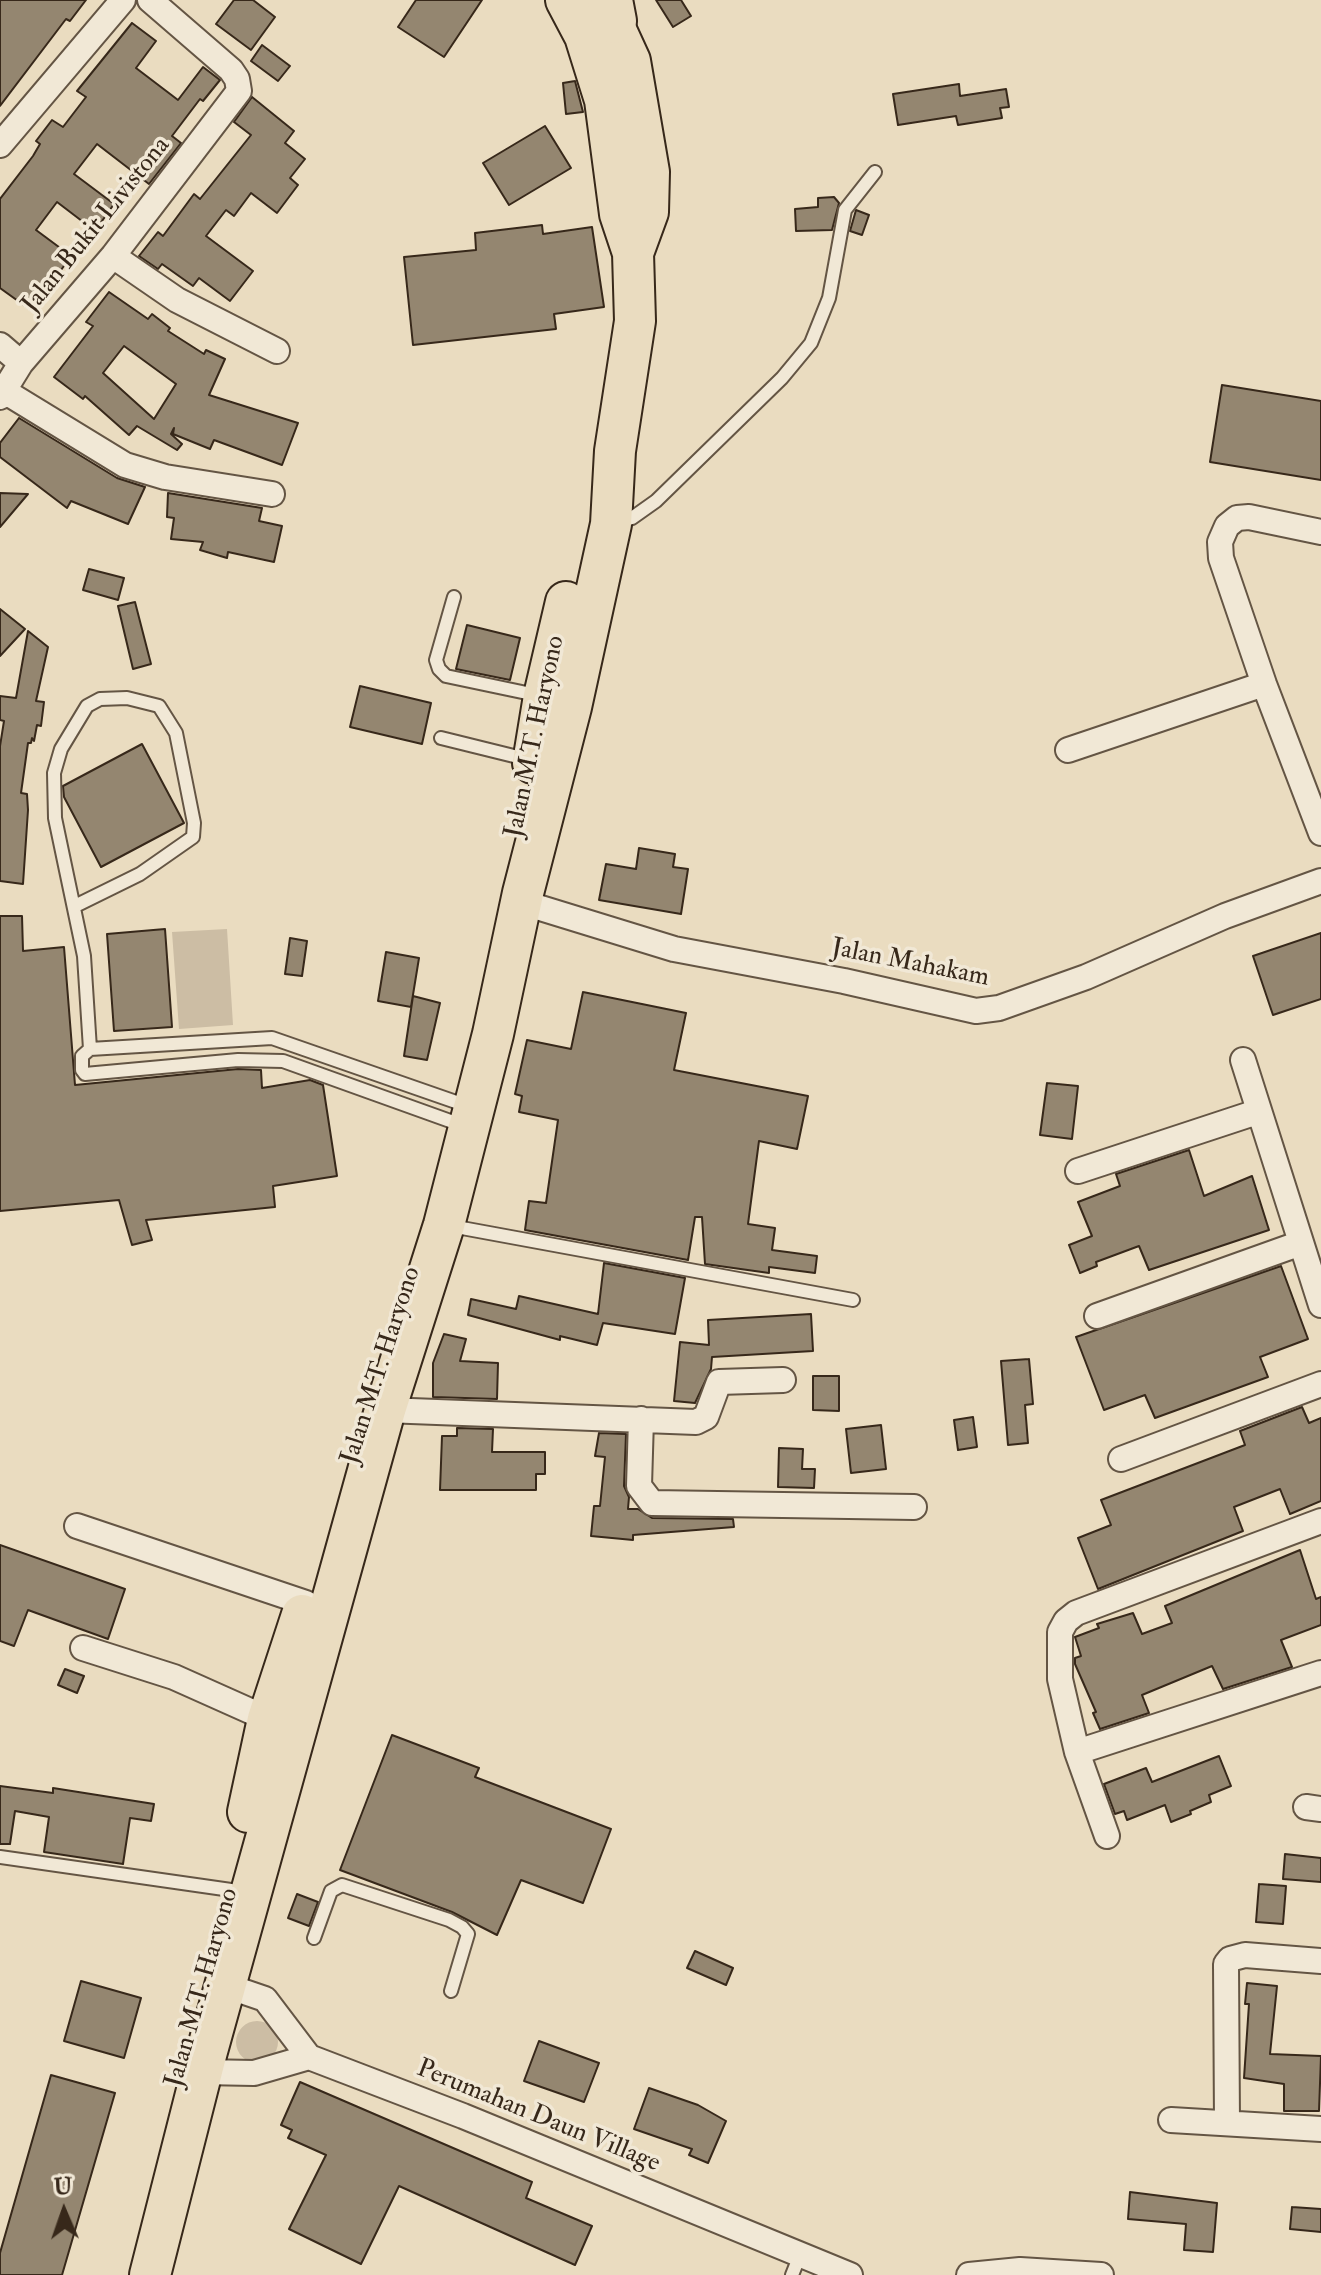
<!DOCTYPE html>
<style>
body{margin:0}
#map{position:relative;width:1321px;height:2275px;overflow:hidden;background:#eadcc0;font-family:"IM FELL Double Pica",serif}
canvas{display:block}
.north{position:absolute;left:24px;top:2171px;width:80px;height:80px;-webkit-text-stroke:6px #f1e8d6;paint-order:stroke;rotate:358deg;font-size:22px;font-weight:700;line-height:32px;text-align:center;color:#37281a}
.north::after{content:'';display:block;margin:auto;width:28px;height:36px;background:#37281a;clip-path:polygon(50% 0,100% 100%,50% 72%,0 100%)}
</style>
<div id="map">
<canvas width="1321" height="2275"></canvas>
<div class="north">U</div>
</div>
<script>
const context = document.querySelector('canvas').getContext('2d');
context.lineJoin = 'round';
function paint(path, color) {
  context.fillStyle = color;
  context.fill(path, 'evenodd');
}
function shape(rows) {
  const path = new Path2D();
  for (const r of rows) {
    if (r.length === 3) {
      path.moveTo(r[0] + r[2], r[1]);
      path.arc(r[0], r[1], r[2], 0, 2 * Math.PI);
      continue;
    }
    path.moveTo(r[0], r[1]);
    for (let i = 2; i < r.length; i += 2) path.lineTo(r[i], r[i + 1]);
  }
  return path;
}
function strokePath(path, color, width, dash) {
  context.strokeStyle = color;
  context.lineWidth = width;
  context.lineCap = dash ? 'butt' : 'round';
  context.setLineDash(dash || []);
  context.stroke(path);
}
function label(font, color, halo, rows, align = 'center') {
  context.font = font + ' "IM FELL Double Pica",serif';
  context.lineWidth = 7;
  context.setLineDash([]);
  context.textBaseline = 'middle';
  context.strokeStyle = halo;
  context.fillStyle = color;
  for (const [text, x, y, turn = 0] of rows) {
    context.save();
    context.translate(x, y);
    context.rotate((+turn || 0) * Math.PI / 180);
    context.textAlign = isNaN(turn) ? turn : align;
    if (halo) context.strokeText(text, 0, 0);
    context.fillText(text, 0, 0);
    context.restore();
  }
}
paint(shape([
 [227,929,233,1025,179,1029,172,932],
 [257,2042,21]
]), '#ccbda4');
const building = shape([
 [0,0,86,0,70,21,66,19,0,106,0,0],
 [234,0,253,0,275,17,251,50,216,24,234,0],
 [416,0,482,0,444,57,398,27,416,0],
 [656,0,681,0,691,16,673,27,656,0],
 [132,23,156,41,136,68,178,100,203,67,220,80,203,101,200,99,172,136,181,143,149,184,97,144,94,148,74,174,114,204,95,231,57,202,36,230,71,256,32,311,0,288,0,199,33,156,40,144,36,141,52,120,63,127,86,97,77,91,132,23],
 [262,45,290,66,278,81,251,61,262,45],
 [575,81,583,112,566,114,563,83,575,81],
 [959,84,960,96,1006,89,1009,107,1000,108,1002,118,958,125,956,116,898,125,893,94,959,84],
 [252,97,294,131,285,143,305,159,290,178,298,185,277,213,251,193,234,216,226,210,206,236,253,271,230,301,199,278,193,286,162,264,158,269,139,256,158,232,163,236,194,194,200,199,251,135,234,122,252,97],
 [545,126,571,168,509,205,483,163,545,126],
 [834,197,839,203,832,230,796,231,795,209,818,207,818,198,834,197],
 [856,210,869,215,862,235,850,231,856,210],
 [542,225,543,234,592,227,604,307,554,314,556,329,413,345,404,257,476,250,475,233,542,225],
 [109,292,148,319,152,314,170,328,168,331,204,354,206,350,225,359,209,395,298,423,282,465,214,440,210,449,173,434,174,428,171,434,182,444,177,450,137,426,129,435,85,396,83,399,54,377,93,326,86,322,109,292],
 [124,346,176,384,154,419,103,373,124,346],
 [1222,385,1321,401,1321,480,1210,462,1222,385],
 [19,418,117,478,145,487,128,524,71,501,67,508,0,457,0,443,19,418],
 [0,493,28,494,0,527,0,493],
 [168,493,262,508,259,521,282,526,274,562,228,552,227,558,200,550,203,542,171,539,174,518,167,517,168,493],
 [89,569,124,578,118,600,83,590,89,569],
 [135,602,151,664,133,669,118,606,135,602],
 [0,609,25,629,0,656,0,609],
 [467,625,520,638,510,680,456,669,467,625],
 [28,631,48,647,36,701,44,702,41,726,37,725,34,741,32,738,31,743,28,743,21,793,27,794,28,810,23,884,0,881,0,746,4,721,0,720,0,696,16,698,28,631],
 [360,686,431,703,422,744,350,727,360,686],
 [142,744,184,823,101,867,64,797,63,786,142,744],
 [639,848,675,854,673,867,688,869,681,914,599,900,606,864,636,869,639,848],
 [0,916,22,916,23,951,64,947,75,1085,238,1069,261,1070,262,1088,310,1080,323,1085,337,1176,273,1186,275,1207,146,1220,152,1240,132,1245,119,1200,0,1211,0,916],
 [165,929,172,1027,114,1031,107,934,165,929],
 [1321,933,1321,999,1273,1015,1253,956,1321,933],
 [290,938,307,941,302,976,285,974,290,938],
 [386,952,419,958,411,1007,378,1001,386,952],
 [583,992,686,1013,674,1070,808,1096,797,1149,759,1141,748,1224,775,1228,772,1250,817,1256,815,1273,769,1267,769,1273,705,1264,702,1217,695,1217,688,1260,525,1230,529,1201,546,1203,558,1120,519,1112,522,1096,515,1094,527,1040,571,1049,583,992],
 [413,996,440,1003,427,1060,404,1056,413,996],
 [1047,1083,1078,1086,1072,1139,1040,1135,1047,1083],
 [1189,1150,1204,1196,1252,1176,1269,1230,1149,1270,1139,1246,1096,1262,1097,1266,1080,1273,1069,1245,1092,1236,1078,1202,1120,1186,1116,1174,1189,1150],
 [604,1263,685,1278,675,1334,603,1323,597,1345,560,1336,560,1340,468,1315,471,1299,516,1309,519,1296,598,1314,604,1263],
 [1281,1266,1308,1339,1260,1357,1268,1377,1155,1418,1145,1395,1104,1410,1076,1337,1281,1266],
 [811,1314,813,1351,712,1357,711,1369,695,1403,674,1401,680,1342,709,1345,708,1320,811,1314],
 [444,1334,466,1339,460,1361,498,1363,497,1399,433,1397,433,1363,444,1334],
 [1029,1359,1033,1404,1025,1405,1028,1443,1008,1445,1001,1361,1029,1359],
 [813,1376,839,1376,839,1411,813,1410,813,1376],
 [1302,1407,1309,1423,1321,1418,1321,1501,1290,1514,1280,1489,1234,1507,1243,1531,1098,1589,1078,1538,1111,1525,1101,1500,1245,1445,1240,1431,1302,1407],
 [973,1417,977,1447,958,1450,954,1420,973,1417],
 [881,1425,886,1469,851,1473,846,1429,881,1425],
 [457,1428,493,1429,492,1452,545,1452,545,1474,536,1474,536,1490,440,1490,442,1436,457,1436,457,1428],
 [599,1433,626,1434,624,1486,629,1497,628,1509,638,1509,652,1518,733,1519,734,1527,633,1535,633,1540,591,1536,594,1506,600,1506,605,1457,595,1456,599,1433],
 [779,1448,803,1449,802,1469,815,1469,814,1488,778,1487,779,1448],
 [0,1545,125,1589,108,1639,28,1610,14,1646,0,1641,0,1545],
 [1300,1550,1316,1599,1321,1597,1321,1625,1281,1640,1292,1667,1223,1689,1212,1666,1142,1695,1149,1713,1100,1729,1093,1713,1096,1712,1075,1664,1075,1658,1081,1656,1075,1637,1099,1628,1097,1624,1133,1613,1142,1634,1172,1623,1165,1606,1300,1550],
 [65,1669,84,1676,77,1693,58,1685,65,1669],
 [392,1735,479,1768,475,1777,611,1829,583,1903,521,1880,497,1935,452,1912,340,1870,392,1735],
 [1219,1756,1231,1786,1209,1795,1211,1802,1190,1811,1191,1814,1171,1822,1165,1805,1127,1820,1124,1811,1115,1814,1104,1784,1146,1768,1152,1782,1219,1756],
 [0,1786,53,1793,53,1788,154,1804,151,1821,130,1818,123,1864,44,1852,49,1817,15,1811,10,1844,0,1844,0,1786],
 [1285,1854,1321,1858,1321,1882,1283,1879,1285,1854],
 [1259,1884,1286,1886,1283,1924,1256,1922,1259,1884],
 [297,1894,318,1902,309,1926,288,1918,297,1894],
 [695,1951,733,1968,726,1985,687,1968,695,1951],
 [81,1981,141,1998,124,2058,64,2041,81,1981],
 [1247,1983,1277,1986,1270,2054,1321,2056,1319,2111,1284,2111,1284,2084,1244,2078,1249,2004,1245,2004,1247,1983],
 [539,2041,599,2063,584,2102,524,2081,539,2041],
 [51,2075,115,2093,62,2275,0,2275,0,2253,51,2075],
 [300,2082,532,2182,526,2198,592,2226,575,2265,399,2186,361,2264,289,2229,326,2155,288,2138,292,2130,281,2125,300,2082],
 [649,2088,698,2105,726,2121,708,2163,689,2155,692,2149,634,2129,649,2088],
 [1130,2192,1217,2203,1213,2252,1184,2250,1186,2224,1128,2219,1130,2192],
 [1292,2207,1321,2209,1321,2232,1290,2229,1292,2207]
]);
paint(building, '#948670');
strokePath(building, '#37281a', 2);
const lane = shape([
 [618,522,632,518,656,501,782,378,811,343,829,298,845,210,875,172],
 [454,597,436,660,439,669,446,676,541,696],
 [441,738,530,760],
 [75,906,140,874,193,837,194,823,176,733,159,706,127,698,100,699,87,706,61,749,54,773,55,818,84,956,90,1049],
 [453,1122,283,1061,238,1060,85,1074,82,1070,82,1056,90,1049,272,1038,456,1102],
 [451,1226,853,1300],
 [0,1857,231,1890],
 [314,1938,331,1891,342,1885,449,1920,462,1927,468,1934,451,1991],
 [792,2275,800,2255]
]);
const street = shape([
 [0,145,123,0],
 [113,256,177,300,277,351],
 [0,345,21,363],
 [4,391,125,465,165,477,272,494],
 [0,397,21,363,113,256,239,91,237,79,231,70,150,0],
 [1321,532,1249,517,1237,518,1227,526,1220,542,1221,558,1264,684,1321,833],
 [1068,750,1264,684],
 [521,902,674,949,844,981,976,1011,999,1008,1086,977,1225,916,1321,881],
 [1243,1060,1321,1305],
 [1078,1171,1257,1112],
 [1097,1316,1301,1243],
 [385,1410,696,1422,706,1417,719,1382,783,1380],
 [641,1419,639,1486,652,1503,914,1507],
 [1121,1459,1321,1384],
 [77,1526,306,1603],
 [83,1648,174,1677,268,1719],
 [1077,1752,1321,1673],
 [1306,1807,1321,1809],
 [1107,1836,1077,1752,1060,1679,1060,1632,1066,1621,1076,1613,1321,1521],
 [227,1986,265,1999,309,2057,463,2116,850,2275],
 [202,2072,254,2073,309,2057],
 [1171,2120,1321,2129],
 [1227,2123,1226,1964,1230,1959,1245,1955,1321,1961],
 [969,2275,1020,2270,1101,2275]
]);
const primary = shape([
 [602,0,630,61,649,172,648,212,633,253],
 [533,763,544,696,566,602],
 [248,1812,268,1719,302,1615],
 [150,2275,207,2051,385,1410,444,1225,493,1034,523,893,571,707,611,524,615,451,635,321,633,253,620,214,605,100,585,36,566,0]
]);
const highway = shape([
 [610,0,614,21]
]);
strokePath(lane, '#645544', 16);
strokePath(street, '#645544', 28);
strokePath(primary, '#37281a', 44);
strokePath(highway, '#37281a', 48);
strokePath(lane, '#f1e8d6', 12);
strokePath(street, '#f1e8d6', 24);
strokePath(primary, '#eadcc0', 40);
strokePath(highway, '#eadcc0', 44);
label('26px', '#37281a', '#f1e8d6', [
 ["Jalan Bukit Livistona",97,226,-51],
 ["Jalan M.T. Haryono",536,737,-78],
 ["Jalan Mahakam",910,964,11],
 ["Jalan M.T. Haryono",382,1366,-72],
 ["Jalan M.T. Haryono",203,1988,-74],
 ["Perumahan Daun Village",538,2117,22]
]);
</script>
